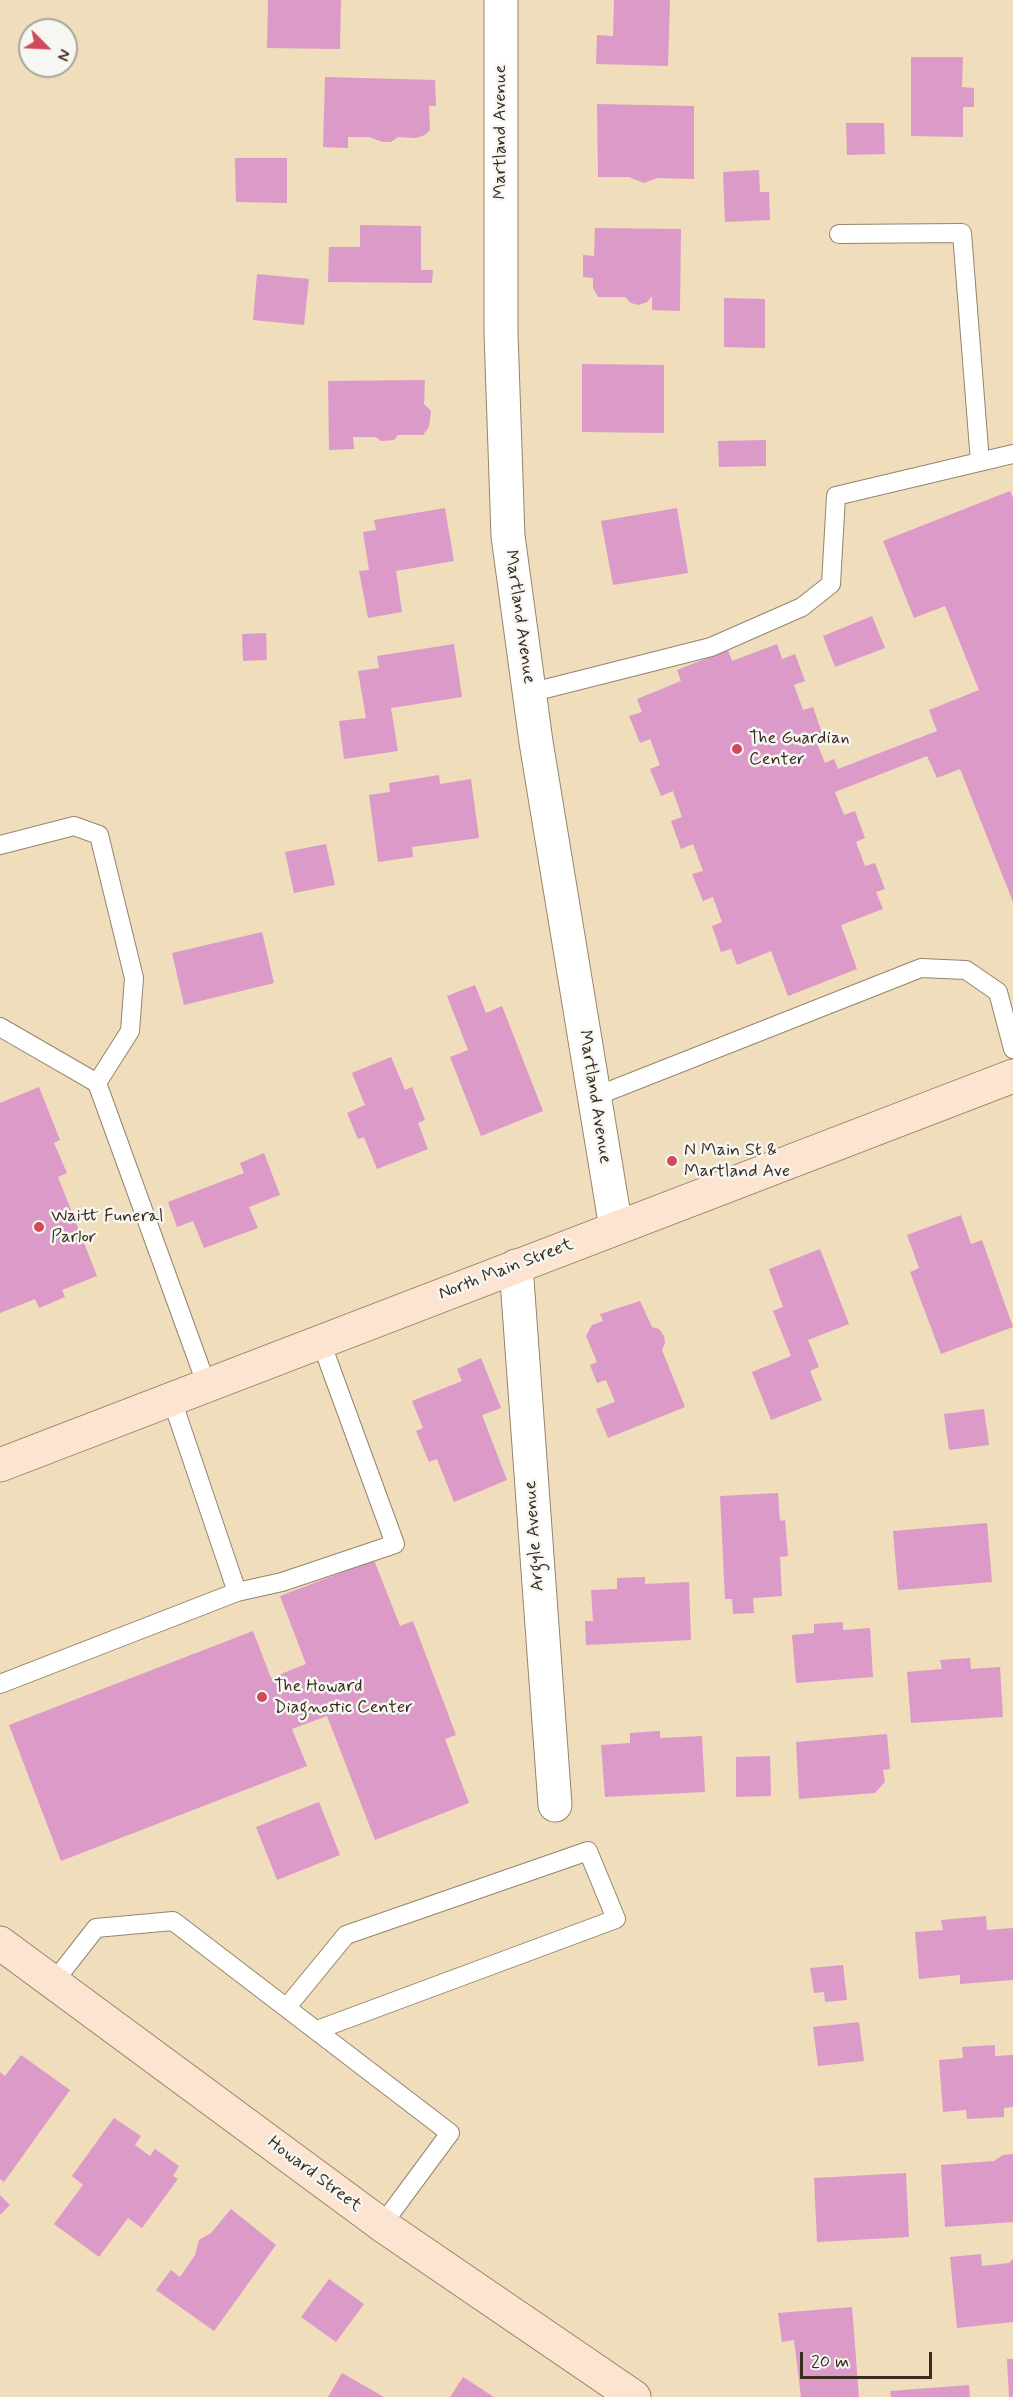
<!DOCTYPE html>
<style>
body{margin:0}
#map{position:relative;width:1013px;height:2397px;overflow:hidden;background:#efddbb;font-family:Mynerve,sans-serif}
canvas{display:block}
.north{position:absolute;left:18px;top:18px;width:60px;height:60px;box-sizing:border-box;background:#f6f6f2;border:2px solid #aba49d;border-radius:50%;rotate:114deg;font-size:16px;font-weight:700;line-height:24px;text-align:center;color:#3b2a1e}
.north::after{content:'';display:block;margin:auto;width:21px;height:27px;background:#d1495b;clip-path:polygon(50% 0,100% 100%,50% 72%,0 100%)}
.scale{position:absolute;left:800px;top:2352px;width:132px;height:27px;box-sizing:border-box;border:3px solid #3b2a1e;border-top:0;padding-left:8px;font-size:18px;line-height:21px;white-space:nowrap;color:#3b2a1e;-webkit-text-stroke:4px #f6f6f2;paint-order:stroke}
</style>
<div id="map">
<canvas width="1013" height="2397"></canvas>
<div class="north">N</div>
<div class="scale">20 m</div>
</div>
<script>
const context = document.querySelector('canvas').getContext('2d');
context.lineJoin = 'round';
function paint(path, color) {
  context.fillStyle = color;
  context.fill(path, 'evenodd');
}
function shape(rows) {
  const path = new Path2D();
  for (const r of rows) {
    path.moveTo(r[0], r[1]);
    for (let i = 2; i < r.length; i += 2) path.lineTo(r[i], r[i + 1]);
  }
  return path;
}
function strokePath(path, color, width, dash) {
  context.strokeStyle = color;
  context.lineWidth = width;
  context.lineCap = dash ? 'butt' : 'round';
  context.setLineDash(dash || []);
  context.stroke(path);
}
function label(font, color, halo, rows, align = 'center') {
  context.font = font + ' Mynerve,sans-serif';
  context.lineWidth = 5;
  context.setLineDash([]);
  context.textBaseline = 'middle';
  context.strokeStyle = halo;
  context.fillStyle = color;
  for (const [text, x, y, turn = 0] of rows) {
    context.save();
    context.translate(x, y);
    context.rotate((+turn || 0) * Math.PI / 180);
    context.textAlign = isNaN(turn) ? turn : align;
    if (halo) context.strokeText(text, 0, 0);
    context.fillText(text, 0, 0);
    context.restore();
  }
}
paint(shape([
 [268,0,341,0,340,49,267,48],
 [614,0,670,0,668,66,596,64,597,35,613,36],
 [911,57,963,57,962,87,974,88,974,107,963,107,963,137,911,136],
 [325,77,435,80,436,106,429,106,430,130,425,135,416,138,398,137,391,142,383,142,369,137,348,137,348,148,323,147],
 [597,104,694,106,694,179,657,178,644,183,629,177,598,177],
 [846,123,884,123,885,154,847,155],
 [235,158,287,158,287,203,236,202],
 [759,170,760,192,769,192,770,220,725,222,723,172],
 [360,225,421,226,421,270,433,270,432,283,328,282,329,247,360,247],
 [595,228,681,229,680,311,652,310,652,296,647,302,639,305,631,303,625,297,598,297,593,288,593,278,583,277,583,255,594,256],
 [257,274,309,279,304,325,253,320],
 [724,298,765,299,765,348,724,347],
 [582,364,664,365,664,433,582,432],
 [425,380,424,404,431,411,429,427,423,435,398,435,394,440,381,441,376,437,353,437,354,449,329,450,328,381],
 [766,440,766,466,719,467,718,441],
 [1010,491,1013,498,1013,902,960,769,937,778,927,756,835,792,844,815,855,811,865,838,856,842,865,866,875,863,885,889,876,892,883,909,841,925,857,969,788,996,771,951,737,965,731,949,721,952,712,926,722,922,713,897,703,901,692,874,703,871,693,844,681,849,671,821,682,817,673,791,661,796,650,769,660,765,650,739,640,743,629,716,642,712,637,699,681,681,677,670,728,650,732,661,777,644,782,659,795,654,805,681,794,685,803,710,813,707,822,733,814,736,825,763,834,759,838,769,937,731,929,710,979,690,945,606,914,618,883,541],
 [445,508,454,561,396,571,402,612,368,618,359,571,369,570,363,532,376,530,374,520],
 [677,508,688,573,613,585,601,521],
 [872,616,885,648,835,667,823,636],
 [266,633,267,660,243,661,242,634],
 [454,644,462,697,391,708,398,751,344,759,339,721,366,718,358,671,379,668,377,656],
 [439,775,440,784,471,779,479,838,412,847,413,857,378,862,369,795,390,792,389,783],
 [326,844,335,885,294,893,285,852],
 [262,932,274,983,184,1005,172,953],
 [475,985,486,1013,502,1006,543,1111,481,1136,450,1057,468,1050,447,996],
 [391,1057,405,1090,412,1087,425,1120,418,1123,428,1149,377,1169,364,1137,358,1139,347,1113,365,1105,352,1073],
 [39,1087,60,1140,54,1143,67,1173,58,1177,97,1276,62,1290,65,1297,39,1308,35,1299,0,1313,0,1103],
 [264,1153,280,1195,249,1207,258,1228,204,1248,193,1221,177,1227,168,1202,244,1173,240,1163],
 [961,1215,971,1244,982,1240,1013,1327,941,1354,910,1272,919,1268,907,1235],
 [820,1249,849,1324,808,1340,819,1367,810,1371,822,1400,771,1420,752,1372,791,1356,773,1311,783,1307,769,1269],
 [640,1301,652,1327,659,1329,664,1336,665,1343,662,1350,685,1407,608,1438,596,1409,615,1402,606,1380,597,1383,590,1365,597,1362,586,1336,592,1325,603,1321,600,1314],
 [481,1358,501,1408,482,1415,507,1480,454,1502,437,1459,429,1462,416,1431,423,1428,412,1401,462,1381,457,1369],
 [984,1409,989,1445,949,1450,944,1414],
 [778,1493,780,1521,785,1520,788,1556,780,1557,782,1596,753,1598,754,1613,733,1614,732,1599,725,1599,720,1496],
 [987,1523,992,1582,898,1590,893,1531],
 [374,1560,400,1626,413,1621,456,1735,445,1739,469,1803,375,1840,327,1716,292,1729,307,1766,61,1861,9,1725,253,1631,271,1678,306,1664,280,1596],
 [645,1577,645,1584,689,1582,691,1640,586,1645,585,1621,593,1621,591,1590,617,1589,617,1578],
 [843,1622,843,1630,870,1628,873,1677,796,1683,792,1635,814,1633,814,1624],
 [970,1658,971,1669,1000,1667,1003,1717,911,1723,907,1672,942,1669,940,1660],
 [660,1731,660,1738,702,1736,705,1792,605,1797,601,1745,630,1743,630,1733],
 [887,1734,890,1769,883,1770,885,1782,875,1793,799,1799,796,1742],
 [770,1756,771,1796,736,1797,736,1757],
 [319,1802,340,1855,277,1880,256,1827],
 [986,1916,987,1930,1013,1928,1013,1980,960,1984,960,1975,919,1979,915,1932,943,1930,941,1920],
 [843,1965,847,2000,825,2002,824,1992,814,1993,810,1968],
 [859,2022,864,2061,818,2066,813,2027],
 [995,2045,995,2056,1013,2055,1013,2107,1004,2108,1004,2117,967,2119,966,2110,943,2112,939,2060,963,2058,962,2047],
 [21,2055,70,2090,4,2182,0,2179,0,2072,5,2076],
 [114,2118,141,2136,135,2145,150,2156,155,2149,179,2166,173,2176,178,2179,142,2228,128,2218,99,2257,54,2224,83,2185,72,2176],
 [1013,2154,1013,2222,945,2227,941,2165,994,2161,1003,2155],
 [906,2173,909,2237,817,2242,814,2178],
 [0,2195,10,2205,0,2215],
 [231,2209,276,2245,214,2331,156,2290,171,2270,180,2277,195,2255,199,2240,211,2233],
 [981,2254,982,2266,1009,2263,1013,2259,1013,2322,957,2328,950,2257],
 [329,2279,364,2304,336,2342,301,2317],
 [852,2307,859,2397,801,2397,794,2340,782,2342,778,2313],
 [1007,2359,1013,2359,1013,2397,1009,2397],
 [342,2373,384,2397,328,2397],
 [463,2377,494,2397,450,2397],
 [969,2385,970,2397,891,2397,890,2391]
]), '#dc9ac9');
const lane = shape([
 [839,234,962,233,980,462],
 [529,693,711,647,802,607,831,584,836,496,1013,454],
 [0,845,74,826,99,835,134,978,130,1031,97,1083],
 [0,1027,97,1083,207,1386],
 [594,1097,921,968,966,970,998,992,1013,1049],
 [237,1592,282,1582,395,1544,321,1342],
 [0,1684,237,1592,172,1400],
 [53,1983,96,1928,173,1921,450,2133,382,2225],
 [287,2007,346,1935,588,1851,616,1919,317,2030]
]);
const street = shape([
 [501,0,501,333,508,536,536,742,616,1228],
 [516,1266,555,1805]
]);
const secondary = shape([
 [0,1465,1013,1076],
 [0,1943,382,2225,634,2397]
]);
strokePath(lane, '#95846c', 20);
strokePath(street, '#95846c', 35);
strokePath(secondary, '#95846c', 35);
strokePath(lane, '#fff', 18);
strokePath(street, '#fff', 33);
strokePath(secondary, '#fde4d0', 33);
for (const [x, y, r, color] of [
 [737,749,6,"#d1495b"],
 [672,1161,6,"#d1495b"],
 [39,1227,6,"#d1495b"],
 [262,1697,6,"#d1495b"]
]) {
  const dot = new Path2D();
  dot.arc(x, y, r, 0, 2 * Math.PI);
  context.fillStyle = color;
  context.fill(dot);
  strokePath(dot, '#f6f6f2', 2);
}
label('18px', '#3b2a1e', '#f6f6f2', [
 ["Martland Avenue",501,132,-90],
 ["Martland Avenue",519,617,82],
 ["Martland Avenue",594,1097,81],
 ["North Main Street",506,1270,-21],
 ["Argyle Avenue",535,1536,-94],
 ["Howard Street",314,2175,37]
]);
label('18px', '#3b2a1e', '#f6f6f2', [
 ["The Guardian",749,739],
 ["Center",749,760],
 ["N Main St &",684,1151],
 ["Martland Ave",684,1172],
 ["Waitt Funeral",51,1217],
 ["Parlor",51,1238],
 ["The Howard",274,1687],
 ["Diagnostic Center",274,1708]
], 'left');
</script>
